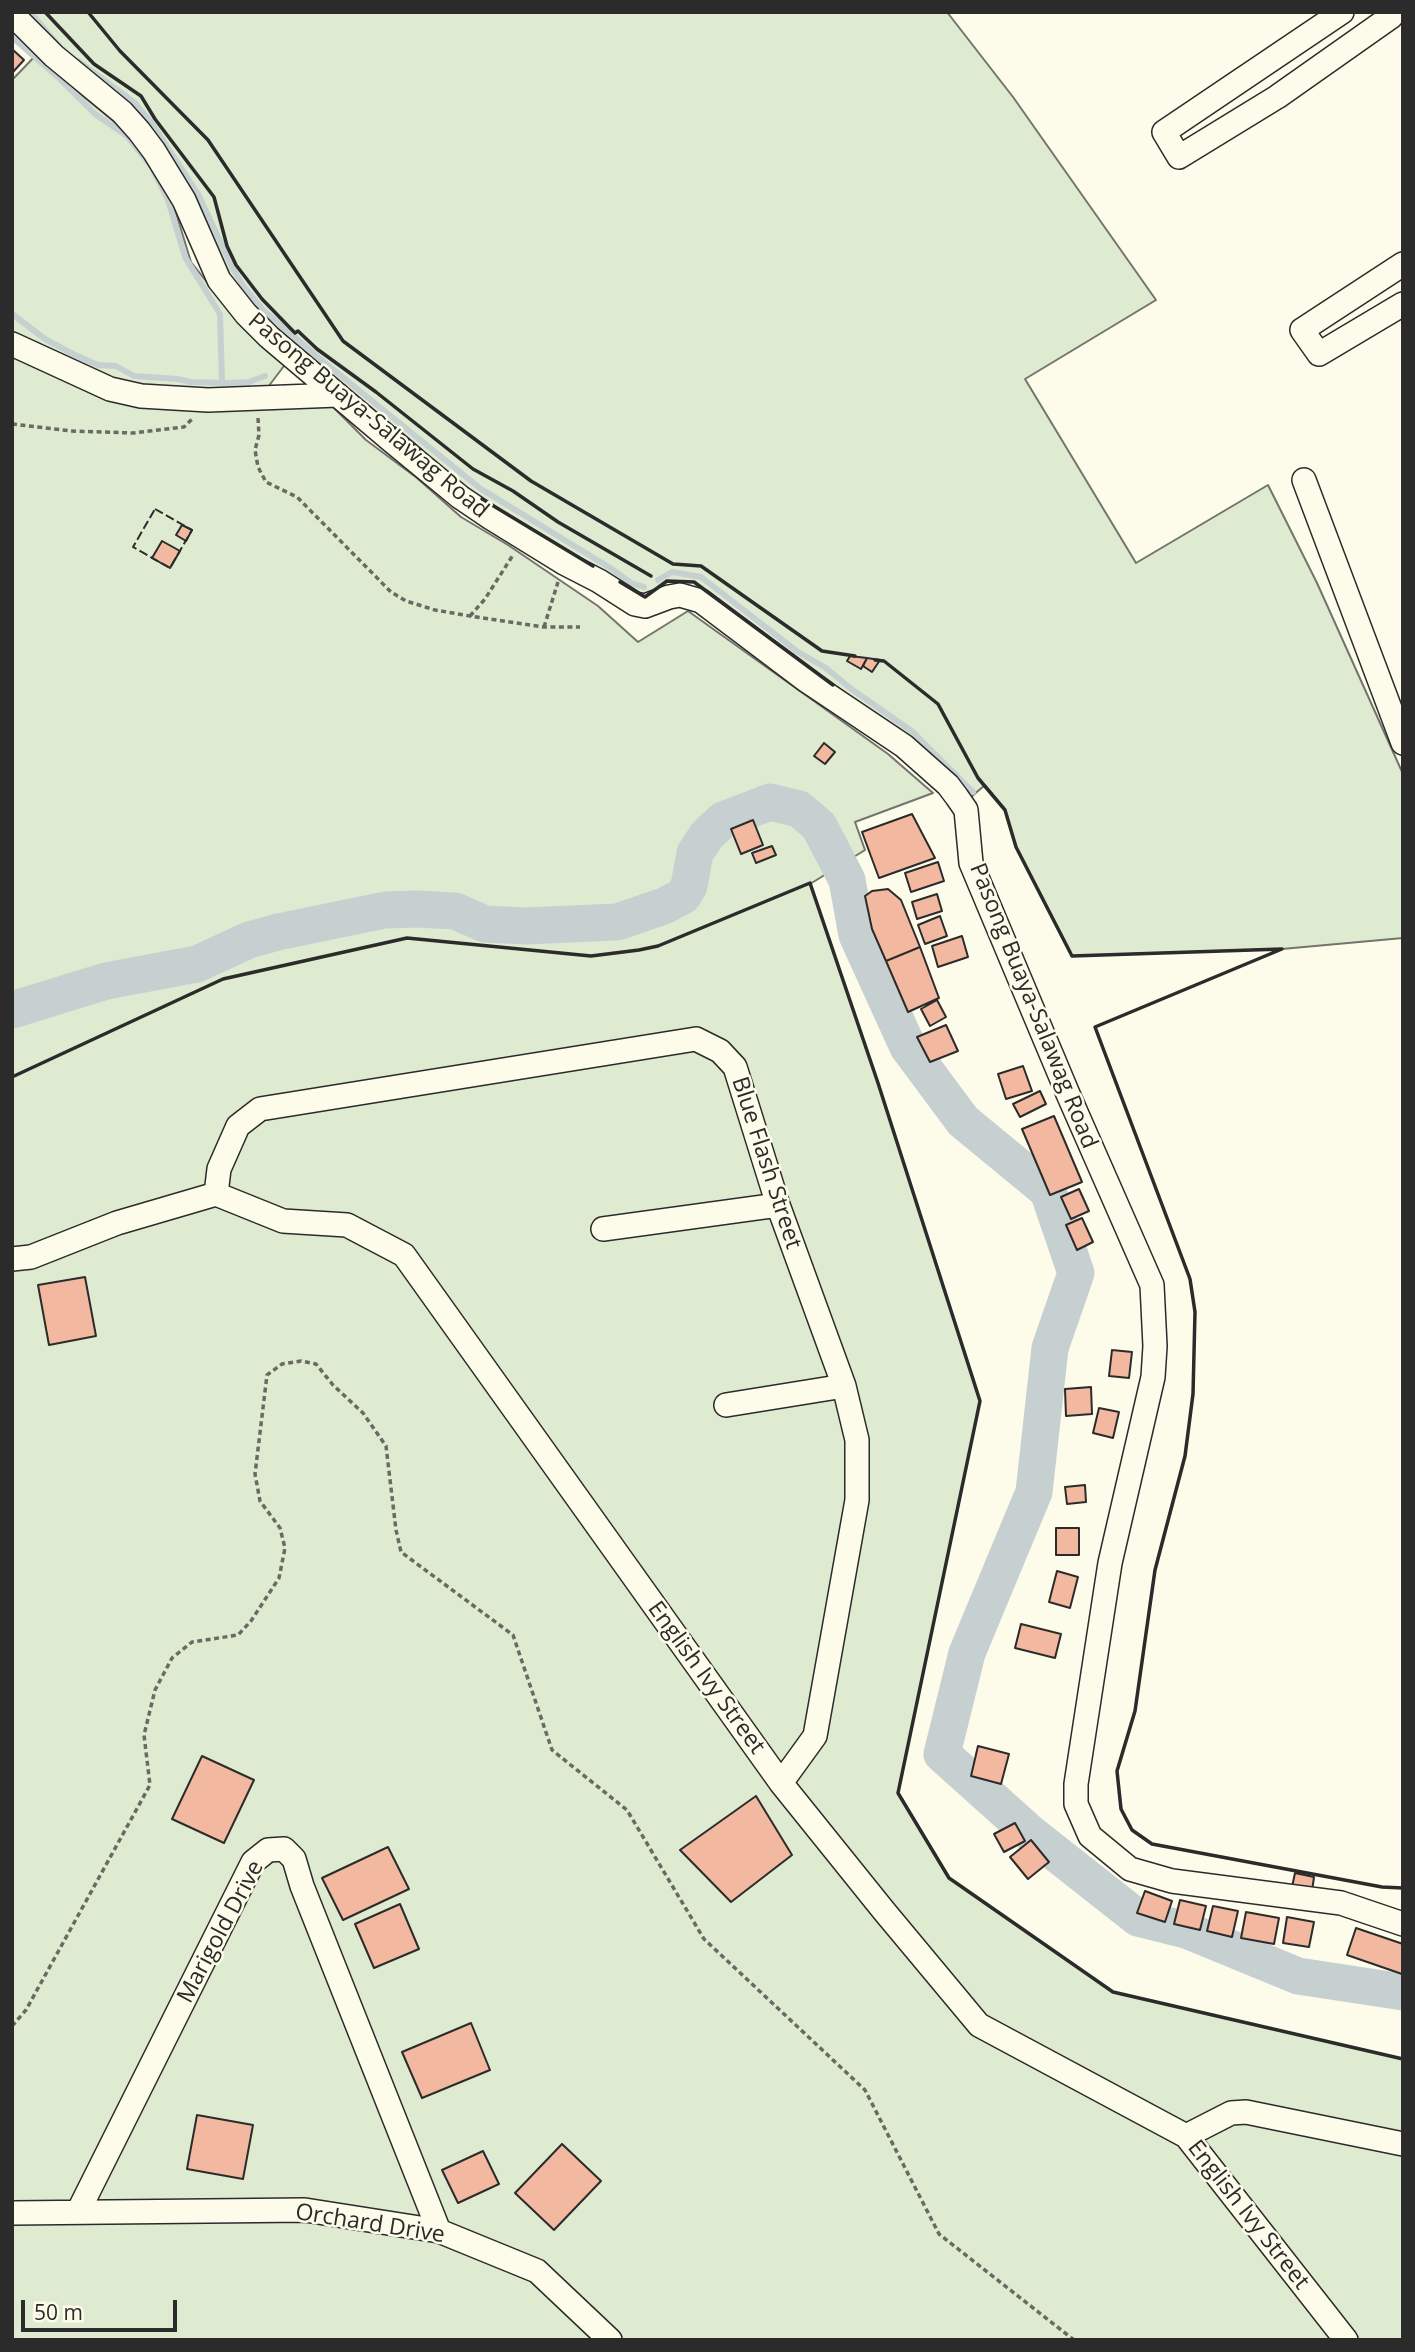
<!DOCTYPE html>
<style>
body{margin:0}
#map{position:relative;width:1415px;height:2352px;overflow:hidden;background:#fdfbea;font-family:"Open Sans",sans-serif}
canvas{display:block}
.frame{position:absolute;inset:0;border:14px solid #2b2b2b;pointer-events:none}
.scale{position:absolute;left:21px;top:2300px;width:156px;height:32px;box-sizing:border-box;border:4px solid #2b2b2b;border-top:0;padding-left:9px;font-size:21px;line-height:24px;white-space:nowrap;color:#2b2b2b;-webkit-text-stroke:5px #fdfbea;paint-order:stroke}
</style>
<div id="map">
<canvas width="1415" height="2352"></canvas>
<div class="frame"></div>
<div class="scale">50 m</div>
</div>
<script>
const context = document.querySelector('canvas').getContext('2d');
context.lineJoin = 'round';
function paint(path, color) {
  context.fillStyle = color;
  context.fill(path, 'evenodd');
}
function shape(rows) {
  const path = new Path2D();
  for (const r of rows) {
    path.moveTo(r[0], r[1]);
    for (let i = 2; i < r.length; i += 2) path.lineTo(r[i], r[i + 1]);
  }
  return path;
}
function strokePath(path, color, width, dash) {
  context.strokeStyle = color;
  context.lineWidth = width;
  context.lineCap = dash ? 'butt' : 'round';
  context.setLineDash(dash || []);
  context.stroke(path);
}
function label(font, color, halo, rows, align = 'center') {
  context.font = font + ' "Open Sans",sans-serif';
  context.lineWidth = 5;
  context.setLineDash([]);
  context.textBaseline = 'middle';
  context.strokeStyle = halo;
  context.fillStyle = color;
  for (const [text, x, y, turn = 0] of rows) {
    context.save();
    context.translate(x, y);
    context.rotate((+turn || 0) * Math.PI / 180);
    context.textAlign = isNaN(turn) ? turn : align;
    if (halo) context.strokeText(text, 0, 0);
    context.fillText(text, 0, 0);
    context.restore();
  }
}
const green = shape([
 [20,12,947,12,1013,97,1156,300,1025,379,1136,563,1268,485,1317,583,1403,774,1403,938,1282,949,1072,956,1016,847,1005,810,985,785,971,797,947,770,877,716,694,582,667,581,645,597,476,495,251,308,233,288,195,206,20,12],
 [38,53,78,92,134,138,168,187,191,262,240,324,287,362,265,391,155,388,116,382,12,340,12,77,14,78,38,53],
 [12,351,83,384,330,404,366,440,417,478,461,517,508,545,598,606,638,642,688,611,888,754,933,793,855,822,865,850,810,884,878,1083,980,1401,898,1793,949,1878,1113,1992,1403,2059,1403,2340,12,2340,12,351]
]);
paint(green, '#deebd1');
strokePath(green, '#74746e', 2);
strokePath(shape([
 [30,12,58,45],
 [12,37,60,79,95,114,127,136,151,166,168,200,185,257,220,314,222,382],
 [78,61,135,103,152,124,198,194,233,269,244,287,263,310,319,358,481,489,612,569,631,583,644,587],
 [12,314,45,339,73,354,98,365,116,366,134,376,178,379,191,382,228,383,249,382,265,376],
 [658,580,672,572,701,577,798,652,826,668,850,688,913,732,973,792]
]), '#c7d0d0', 6);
strokePath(shape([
 [12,1010,106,981,197,964,249,940,278,932,385,910,416,909,455,911,485,924,525,926,617,922,664,906,683,896,689,886,695,853,707,835,723,820,770,802,799,809,819,826,847,880,857,935,908,1047,963,1121,1048,1191,1076,1273,1050,1348,1034,1492,967,1653,942,1754,1030,1833,1138,1918,1186,1930,1298,1976,1403,1992]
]), '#c7d0d0', 37);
const building = shape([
 [12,49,24,60,13,72,12,71,12,49],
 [182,525,192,530,186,541,176,535,182,525],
 [162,541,180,551,170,568,152,558,162,541],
 [850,656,867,658,861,669,847,661,850,656],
 [867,658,880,660,872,672,863,666,867,658],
 [824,743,835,752,825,764,814,756,824,743],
 [912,814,935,858,879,878,862,832,912,814],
 [753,820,763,845,741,854,731,829,753,820],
 [772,846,776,855,756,863,752,853,772,846],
 [938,862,944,881,911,892,905,873,938,862],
 [888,889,901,900,920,947,886,961,872,929,865,896,872,891,888,889],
 [937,894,942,911,917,919,912,902,937,894],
 [940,916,947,936,925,944,918,925,940,916],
 [962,936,968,957,938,967,932,946,962,936],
 [920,947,939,998,908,1012,886,961,920,947],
 [937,1000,946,1017,930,1026,921,1009,937,1000],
 [946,1025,958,1051,930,1062,917,1037,946,1025],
 [1023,1066,1032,1091,1006,1099,998,1074,1023,1066],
 [1040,1091,1046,1104,1020,1117,1013,1104,1040,1091],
 [1054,1116,1082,1182,1050,1195,1022,1129,1054,1116],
 [1079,1189,1089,1211,1071,1219,1061,1197,1079,1189],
 [1082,1218,1093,1242,1077,1250,1066,1225,1082,1218],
 [85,1277,96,1336,49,1345,38,1285,85,1277],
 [1112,1350,1132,1352,1129,1378,1109,1376,1112,1350],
 [1091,1387,1092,1414,1066,1416,1065,1389,1091,1387],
 [1099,1408,1119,1412,1113,1438,1093,1433,1099,1408],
 [1085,1485,1086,1502,1067,1504,1065,1487,1085,1485],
 [1056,1528,1079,1528,1079,1555,1056,1555,1056,1528],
 [1057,1571,1078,1577,1070,1608,1049,1602,1057,1571],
 [1021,1624,1061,1634,1055,1658,1015,1648,1021,1624],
 [978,1746,1009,1754,1001,1784,971,1776,978,1746],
 [202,1756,254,1780,224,1843,172,1819,202,1756],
 [756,1796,792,1855,731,1902,680,1850,756,1796],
 [1015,1823,1025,1841,1004,1852,994,1834,1015,1823],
 [1031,1840,1049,1862,1028,1879,1010,1857,1031,1840],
 [388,1847,409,1889,343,1920,322,1878,388,1847],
 [1295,1873,1314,1877,1312,1891,1292,1887,1295,1873],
 [1145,1891,1172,1901,1165,1922,1137,1913,1145,1891],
 [1180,1900,1206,1906,1200,1930,1174,1924,1180,1900],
 [400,1904,419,1949,374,1968,355,1924,400,1904],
 [1213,1906,1238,1911,1232,1937,1207,1931,1213,1906],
 [1246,1912,1279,1918,1274,1944,1241,1938,1246,1912],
 [1287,1917,1314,1922,1309,1947,1283,1943,1287,1917],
 [1356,1928,1403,1944,1402,1974,1347,1955,1356,1928],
 [471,2023,490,2070,422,2098,402,2052,471,2023],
 [197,2115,253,2125,243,2179,187,2169,197,2115],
 [562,2144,601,2181,554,2230,515,2193,562,2144],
 [483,2151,499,2184,458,2203,442,2170,483,2151]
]);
paint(building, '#f2b8a0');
strokePath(building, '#2b2b2b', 2);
const minor = shape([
 [1342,12,1164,132,1179,157,1277,97,1392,16,1390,12],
 [12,14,54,56,122,112,139,131,154,151,184,200,219,280,246,314,269,337,393,442,460,497,491,518,564,563,599,581,635,604,645,606,669,597,680,595,701,601,807,681,904,746,948,785,957,797,966,810,971,863,1068,1094,1152,1285,1155,1346,1153,1377,1110,1563,1076,1784,1076,1804,1090,1836,1130,1869,1172,1881,1341,1903,1403,1924],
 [1403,264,1302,330,1319,354,1403,304],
 [12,344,110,389,141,396,208,400,338,395],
 [1304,480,1403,743],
 [216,1194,219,1169,238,1126,260,1109,696,1039,720,1051,735,1067,778,1205,844,1386,857,1440,857,1500,815,1736,781,1783],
 [603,1229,778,1205],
 [12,1259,31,1257,117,1223,216,1194,283,1221,347,1225,404,1255,781,1783,884,1911,979,2025,1186,2136,1346,2340],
 [726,1405,844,1386],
 [1186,2136,1231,2113,1246,2112,1403,2144],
 [78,2212,253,1862,268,1850,284,1849,294,1859,302,1886,439,2231],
 [12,2213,305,2210,439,2231,537,2271,610,2340]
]);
strokePath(minor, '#2b2b2b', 26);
strokePath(shape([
 [258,418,259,435,255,450,258,467,266,482,297,497,391,592,406,601,435,610,470,616,544,627,580,627],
 [12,424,71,431,133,433,184,427,192,419],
 [470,616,485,599,513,555],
 [544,627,558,582],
 [12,2026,26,2010,150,1785,144,1735,155,1690,172,1658,192,1642,238,1635,251,1621,279,1578,285,1548,280,1528,260,1501,255,1474,267,1375,282,1364,301,1361,316,1364,333,1385,363,1413,386,1446,396,1530,401,1552,513,1635,552,1750,627,1810,704,1939,865,2090,939,2234,1074,2340]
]), '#6a6964', 3.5, [5, 3.5]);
strokePath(minor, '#fdfbea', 23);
strokePath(shape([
 [155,509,192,530,170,568,133,547,155,509]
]), '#2b2b2b', 2, [9, 3.5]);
strokePath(shape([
 [45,12,94,64,141,96,155,119,214,197,227,246,236,265,262,299,295,333,298,331,317,349,376,392,473,469,513,491,558,522,651,576],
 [88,12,120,51,208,140,343,341,531,481,673,564,701,566,822,651,855,656],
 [395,428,422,451],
 [482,499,593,566],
 [620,582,645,597,667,581,694,582,833,685],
 [875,660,884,661,938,704,978,778,1005,810,1016,847,1072,956,1282,949,1095,1027,1190,1279,1195,1312,1193,1394,1185,1456,1155,1570,1135,1711,1117,1771,1121,1809,1132,1830,1152,1844,1382,1887,1403,1888],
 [12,1077,223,979,407,938,591,956,639,950,658,946,810,883,878,1083,980,1401,898,1793,949,1878,1113,1992,1403,2059]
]), '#2b2b2b', 3.5);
label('23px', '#2b2b2b', '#fdfbea', [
 ["Pasong Buaya-Salawag Road",368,416,40],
 ["Pasong Buaya-Salawag Road",1033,1006,68],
 ["Blue Flash Street",766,1163,72],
 ["English Ivy Street",706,1678,54],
 ["Marigold Drive",221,1932,-62],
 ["English Ivy Street",1248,2215,52],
 ["Orchard Drive",370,2224,9]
]);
</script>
